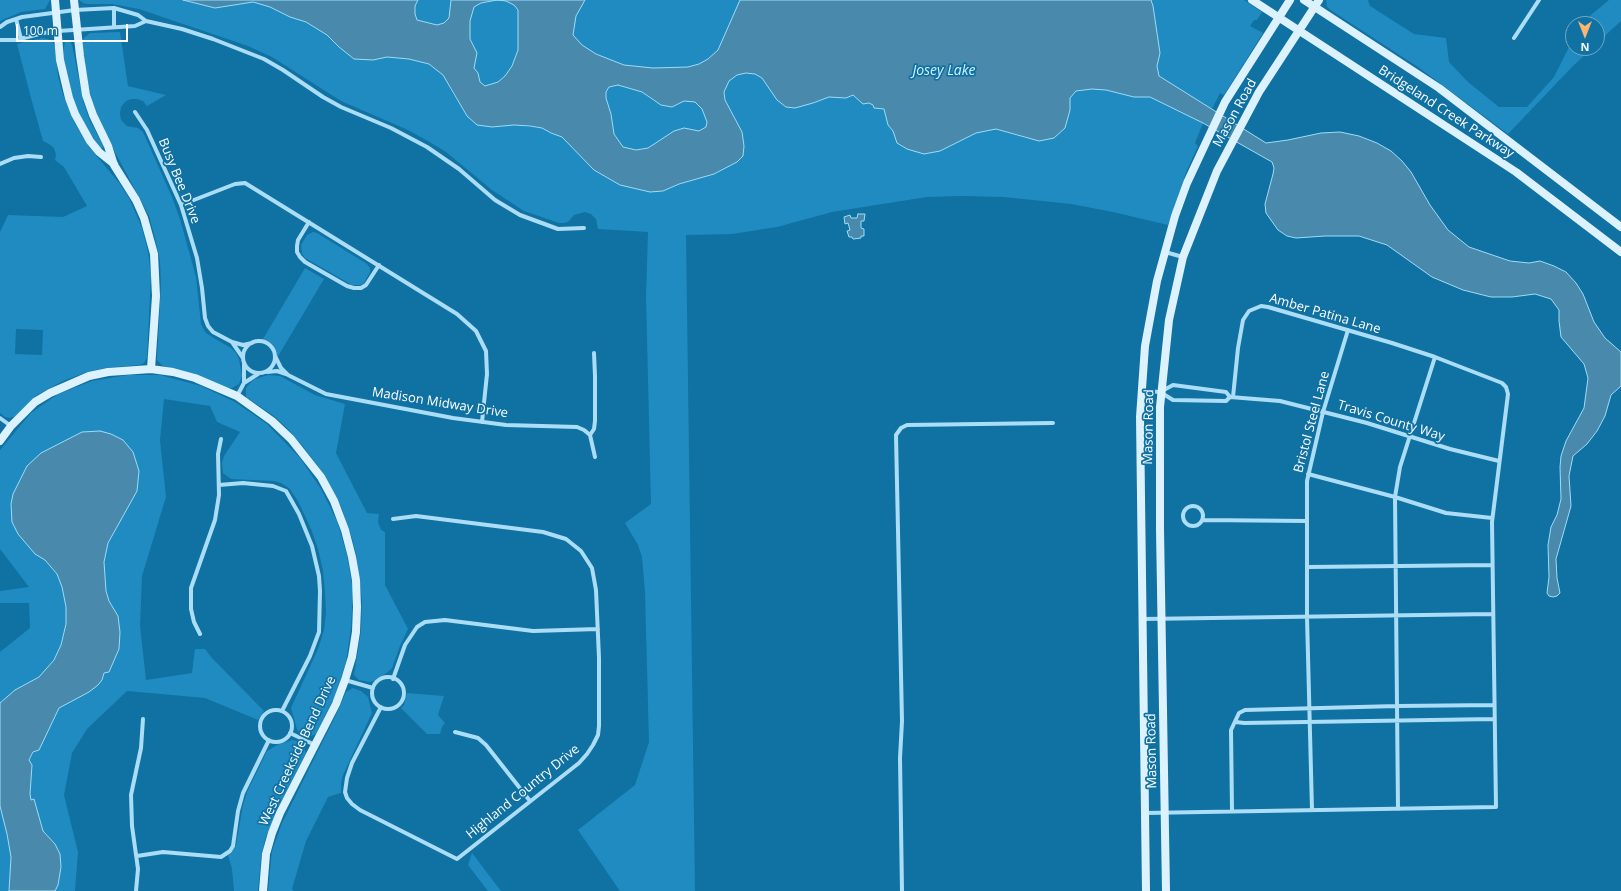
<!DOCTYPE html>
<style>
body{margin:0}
#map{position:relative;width:1621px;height:891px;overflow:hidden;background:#1071a3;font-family:"Open Sans",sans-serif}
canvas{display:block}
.north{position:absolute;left:1565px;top:16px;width:40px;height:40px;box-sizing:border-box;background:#1071a3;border:1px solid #70aac8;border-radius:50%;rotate:180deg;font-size:11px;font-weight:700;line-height:16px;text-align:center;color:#fff}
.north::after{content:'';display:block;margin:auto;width:14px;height:18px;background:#ffb66f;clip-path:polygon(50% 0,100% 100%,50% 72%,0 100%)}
.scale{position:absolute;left:16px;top:24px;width:112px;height:18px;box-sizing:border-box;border:2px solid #fff;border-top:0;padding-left:5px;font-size:12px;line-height:14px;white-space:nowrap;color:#fff;-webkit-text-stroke:3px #1071a3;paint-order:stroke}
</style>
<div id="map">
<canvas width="1621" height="891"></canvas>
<div class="north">N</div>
<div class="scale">100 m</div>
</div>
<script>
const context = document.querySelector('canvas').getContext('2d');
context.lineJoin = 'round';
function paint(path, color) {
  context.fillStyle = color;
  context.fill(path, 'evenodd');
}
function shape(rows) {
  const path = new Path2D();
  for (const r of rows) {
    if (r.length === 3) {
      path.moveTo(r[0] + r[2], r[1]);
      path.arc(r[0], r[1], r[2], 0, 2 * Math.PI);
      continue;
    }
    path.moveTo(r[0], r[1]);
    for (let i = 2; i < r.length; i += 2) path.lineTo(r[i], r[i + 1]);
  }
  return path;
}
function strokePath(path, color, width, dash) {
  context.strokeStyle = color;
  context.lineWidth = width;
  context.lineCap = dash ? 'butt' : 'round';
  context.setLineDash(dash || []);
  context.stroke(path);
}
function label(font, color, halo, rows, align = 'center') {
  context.font = font + ' "Open Sans",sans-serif';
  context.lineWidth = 3.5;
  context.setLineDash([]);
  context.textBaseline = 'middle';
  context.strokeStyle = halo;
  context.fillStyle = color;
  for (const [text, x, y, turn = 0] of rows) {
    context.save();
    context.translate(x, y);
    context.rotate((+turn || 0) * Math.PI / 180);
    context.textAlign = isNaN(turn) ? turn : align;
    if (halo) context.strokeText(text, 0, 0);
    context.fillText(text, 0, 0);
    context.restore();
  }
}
paint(shape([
 [0,0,50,0,45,9,21,12,0,21],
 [79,0,183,0,215,8,253,2,270,7,290,17,306,22,327,35,339,47,354,59,373,60,387,57,409,59,429,64,443,75,452,92,467,116,514,125,542,128,551,133,562,137,594,170,620,185,663,191,679,184,714,174,737,162,742,132,725,100,724,92,729,81,737,75,746,73,755,74,762,78,770,88,813,103,829,97,846,98,853,95,863,104,869,103,873,105,874,108,884,109,888,125,893,131,897,143,940,151,976,133,996,129,1026,138,1070,110,1070,98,1076,91,1092,89,1106,90,1134,97,1150,97,1203,123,1195,143,1198,146,1187,170,1168,225,1113,212,1071,204,1004,197,961,196,927,197,876,205,832,212,777,227,732,234,686,235,695,891,620,891,578,830,635,785,649,742,645,592,642,557,638,545,625,523,651,504,646,297,648,232,598,229,596,219,591,214,585,212,574,215,569,221,565,223,559,223,524,211,492,190,446,152,428,141,408,130,341,101,272,57,248,46,139,9,112,4,87,4,83,3],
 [418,0,451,0,449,18,445,23,437,25,417,20,415,14,415,6],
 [497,0,506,1,514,5,518,10,518,50,512,66,505,76,498,82,485,86,480,82,478,73,474,68,476,57,474,46,470,39,470,21,474,7,481,3],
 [585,0,740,0,718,50,708,59,699,64,688,67,653,68,624,65,596,54,582,45,573,35,576,16],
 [1151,0,1244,0,1262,12,1257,20,1254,20,1250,26,1263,33,1224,95,1220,93,1212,109,1159,76,1157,66,1160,53,1153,6],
 [1326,0,1368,0,1370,6,1414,34,1446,38,1449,62,1468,82,1499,107,1527,107,1554,77,1573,39,1573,48,1592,48,1572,67,1508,134,1418,67,1332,11,1327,7],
 [1609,0,1621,0,1621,21,1597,43,1597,24,1583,24,1592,14],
 [120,32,128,86,166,95,147,106,143,101,137,99,131,99,126,101,121,107,120,114,121,120,127,126,138,128,143,132,172,197,180,219,196,277,201,324,205,332,212,337,231,348,236,353,239,359,242,376,239,384,232,388,228,388,198,375,163,366,157,360,161,284,160,261,155,238,149,216,99,122,88,89,82,49,83,39,90,33],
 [42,38,48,39,53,42,55,48,58,76,63,95,74,122,89,147,120,184,130,200,142,228,148,252,151,275,147,358,144,363,139,365,105,368,87,372,63,381,37,395,16,416,10,418,5,417,0,413,0,232,8,215,63,217,87,206,64,167,55,160,56,155,54,148,49,144,43,141,31,98,17,44],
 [16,329,43,330,42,355,15,354],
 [65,41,70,41,72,45,84,104,90,121,104,147,101,149,91,135,76,108,69,87,63,55],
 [618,85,642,92,654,101,672,107,684,101,695,102,702,109,707,122,706,127,699,131,684,128,674,131,648,148,636,150,623,147,614,134,611,114,606,98,606,92,609,87],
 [313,232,317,233,367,264,370,268,370,272,364,283,360,285,352,285,305,258,302,254,301,245,307,235],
 [305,268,324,279,277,358,273,346,263,339],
 [128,375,160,375,201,386,235,402,267,424,300,458,321,489,337,521,347,555,353,590,351,628,346,662,335,696,316,734,309,737,300,734,297,729,291,708,318,649,324,630,326,612,325,593,323,571,318,549,311,529,298,501,289,488,281,483,274,481,231,479,223,473,222,463,224,456,240,432,217,422,210,406,164,399,160,440,166,497,142,576,140,626,146,680,192,673,195,649,205,649,212,658,264,711,258,720,205,698,127,691,87,729,72,753,64,795,78,852,75,891,55,891,58,885,61,867,60,854,55,844,43,831,34,800,31,800,30,794,32,765,29,761,59,708,102,680,104,673,109,672,119,649,120,632,118,616,109,601,106,591,104,562,108,543,137,491,139,472,133,452,27,466,13,494,11,504,13,522,18,534,35,553,45,560,57,574,62,587,66,607,66,624,61,645,54,660,39,677,15,690,0,703,0,652,30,628,29,603,0,603,0,591,29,587,0,549,0,450,31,413,58,394,92,381],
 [268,375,280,376,315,395,345,404,336,453,367,513,379,514,378,522,381,530,385,532,385,585,408,629,400,646,392,668,388,672,374,681,369,682,359,680,354,675,361,631,362,600,356,554,352,538,342,509,324,474,301,444,287,428,274,416,246,397,246,388,250,383,255,379],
 [353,688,361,691,368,697,372,713,343,775,341,783,341,793,328,797,306,841,292,889,294,891,268,891,272,851,282,823,335,717,346,692],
 [407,693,444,696,438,715,445,723,442,727,440,734,427,734,401,708,404,705],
 [292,740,297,741,303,745,306,753,279,806,265,840,261,858,258,891,234,891,232,869,228,855,232,852,236,845,243,805,247,792,267,751,277,745],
 [0,806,7,834,11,857,9,891,0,891],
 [472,853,501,891,488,891,468,865]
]), '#208bc0');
const water = shape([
 [183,0,418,0,415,6,415,14,417,20,437,25,444,23,449,18,451,0,585,0,576,16,573,35,582,45,596,54,624,65,653,68,688,67,699,64,708,59,718,50,740,0,1151,0,1153,6,1160,53,1157,66,1159,76,1266,143,1288,140,1321,133,1340,132,1359,136,1377,143,1391,151,1402,161,1411,172,1430,205,1448,230,1469,247,1510,261,1529,263,1540,261,1554,266,1566,272,1576,283,1583,294,1594,322,1605,338,1621,352,1621,386,1611,395,1605,416,1597,431,1587,444,1573,456,1569,476,1571,506,1556,559,1557,578,1560,593,1557,596,1553,597,1549,596,1547,593,1549,577,1548,545,1551,527,1557,515,1561,499,1560,467,1561,456,1566,441,1584,408,1588,378,1584,364,1561,337,1559,321,1559,310,1551,299,1535,294,1512,297,1491,297,1463,290,1432,277,1387,245,1359,236,1325,236,1296,238,1287,236,1278,230,1266,213,1265,204,1273,174,1274,168,1272,162,1203,123,1150,97,1134,97,1106,90,1092,89,1076,91,1070,98,1070,110,1065,128,1054,138,1039,141,996,129,976,133,940,151,924,154,907,149,897,143,893,131,888,125,884,109,874,108,873,105,869,103,863,104,853,95,846,98,829,97,813,103,795,108,786,107,777,100,762,78,755,74,746,73,737,75,729,81,724,92,725,100,742,132,744,146,743,156,737,162,714,174,679,184,663,191,650,192,620,185,594,170,562,137,551,133,542,128,530,126,514,125,492,127,477,125,467,116,443,75,429,64,409,59,387,57,373,60,354,59,339,47,327,35,306,22,290,17,270,7,253,2,215,8,183,0],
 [497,0,506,1,514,5,518,10,518,50,512,66,505,76,498,82,485,86,480,82,478,73,474,68,477,53,470,39,470,21,474,7,481,3,497,0],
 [618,85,642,92,661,105,672,107,684,101,695,102,702,109,707,122,706,127,699,131,684,128,674,131,648,148,636,150,623,147,614,134,611,114,606,98,606,92,609,87,618,85],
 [858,214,865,214,864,221,861,221,861,228,864,229,864,236,861,236,861,238,853,239,852,237,849,237,847,231,850,230,848,223,845,224,844,217,850,215,851,218,857,218,858,214],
 [100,431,111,434,123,440,133,452,139,471,137,491,108,543,104,562,106,591,109,601,118,616,120,632,119,649,109,672,104,673,102,680,98,685,89,692,59,708,39,750,33,752,29,760,32,765,30,794,31,800,34,799,43,831,55,844,60,854,61,867,58,885,55,891,9,891,11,857,7,834,0,806,0,703,15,690,39,677,54,660,61,645,66,624,66,607,62,587,57,574,45,560,35,554,18,534,12,522,11,504,13,494,27,466,41,453,82,432,100,431]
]);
paint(water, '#498aac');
strokePath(water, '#9ddcf9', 1);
strokePath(shape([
 [16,19,21,39],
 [0,27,7,22,22,17,75,10,114,8,138,15,146,21,182,29,213,39,264,59,283,70,323,97,341,107,391,128,427,147,459,169,495,200,520,215,558,229,584,228],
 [114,27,114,8],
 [1514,38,1539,0],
 [0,40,16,40,43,33,58,31,135,26,146,21],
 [135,112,147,130,181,205,197,258,202,288,205,318,208,326,213,332,232,342,243,345,252,343],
 [0,164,14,158,28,156,41,157],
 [181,205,235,184,245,183,457,314,476,331,486,351,487,374,482,422],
 [309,222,298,240,297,246,297,252,300,257,305,262,347,286,354,288,361,288,366,285,379,265],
 [1165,252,1183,257],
 [259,357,16],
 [232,342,243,358],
 [594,353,595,376,595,421,594,429,590,435,595,457],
 [275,356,281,368,288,375,326,394,453,418,506,425,577,427,584,430,590,435],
 [267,372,277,371,286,374],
 [244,383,244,364],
 [1142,391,1160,392,1173,400,1226,401,1230,397,1280,401,1367,423,1450,449,1499,461],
 [1162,391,1173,385,1226,392,1230,397],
 [237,396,244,383,258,374],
 [0,418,11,426],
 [1308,474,1395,497,1446,513,1492,518],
 [219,485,243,483,273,486,286,491,299,514,312,546,319,576,320,591,319,632,310,656,282,711],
 [1193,516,10],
 [1202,520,1307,521],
 [1308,567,1491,565],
 [1142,619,1493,614],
 [200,634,194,622,191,609,191,588,215,520,219,495,218,454,221,439],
 [388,693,16],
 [393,679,405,645,417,627,425,622,445,620,533,631,598,629],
 [345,680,373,688],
 [381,707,352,763,347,778,345,792,347,798,352,804,360,810,457,859,579,763,587,754,593,745,598,735,599,726,599,658,596,590,592,568,581,551,566,539,543,532,416,516,393,519],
 [276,726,16],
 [1236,722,1244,723,1494,719],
 [455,732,478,738,486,745,530,801],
 [290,733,315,745],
 [1398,809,1395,497,1400,467,1435,357],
 [1312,810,1307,617,1307,481,1323,412,1348,330],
 [1232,811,1231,730,1239,713,1245,710,1397,706,1494,705],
 [1145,813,1496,807,1492,522,1508,394,1506,387,1502,383,1435,357,1392,343,1268,307,1261,306,1249,311,1243,320,1238,348,1233,397],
 [137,856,163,852,221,857,230,851,233,846,238,811,243,793,269,740],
 [136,891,138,869,132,826,131,795,141,748,143,719],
 [902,891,900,758,902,721,896,435,901,428,907,425,1053,423]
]), '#abddf6', 4);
strokePath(shape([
 [55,0,60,60,69,98,75,114,90,141,99,152,114,164],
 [74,0,80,56,86,95,93,115,108,146,114,165,136,200,144,218,154,254,156,296,151,369],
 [1252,0,1516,172,1621,252],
 [1304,0,1439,88,1621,227],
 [0,441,11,426,35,402,50,393,89,376,108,372,151,369,173,372,195,378,237,396,272,421,291,439,321,477,334,501,345,530,352,557,356,580,357,607,356,632,352,657,345,680,336,704,280,813,272,833,266,854,263,891],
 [1146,891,1140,417,1145,346,1157,281,1175,216,1187,183,1225,102,1290,0],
 [1166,891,1160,529,1160,407,1169,320,1183,257,1217,171,1259,92,1319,0]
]), '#dcf2fe', 8);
label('13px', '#fff', '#1071a3', [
 ["Bridgeland Creek Parkway",1446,112,33],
 ["Mason Road",1235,113,-61],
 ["Busy Bee Drive",179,181,68],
 ["Amber Patina Lane",1325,314,16],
 ["Madison Midway Drive",440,403,9],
 ["Travis County Way",1391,421,17],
 ["Bristol Steel Lane",1312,422,-75],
 ["Mason Road",1149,427,-89],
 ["West Creekside Bend Drive",298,751,-65],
 ["Mason Road",1152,751,-91],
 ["Highland Country Drive",523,792,-39]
]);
label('italic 14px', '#d4f0fd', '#1071a3', [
 ["Josey Lake",944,71]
]);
</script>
